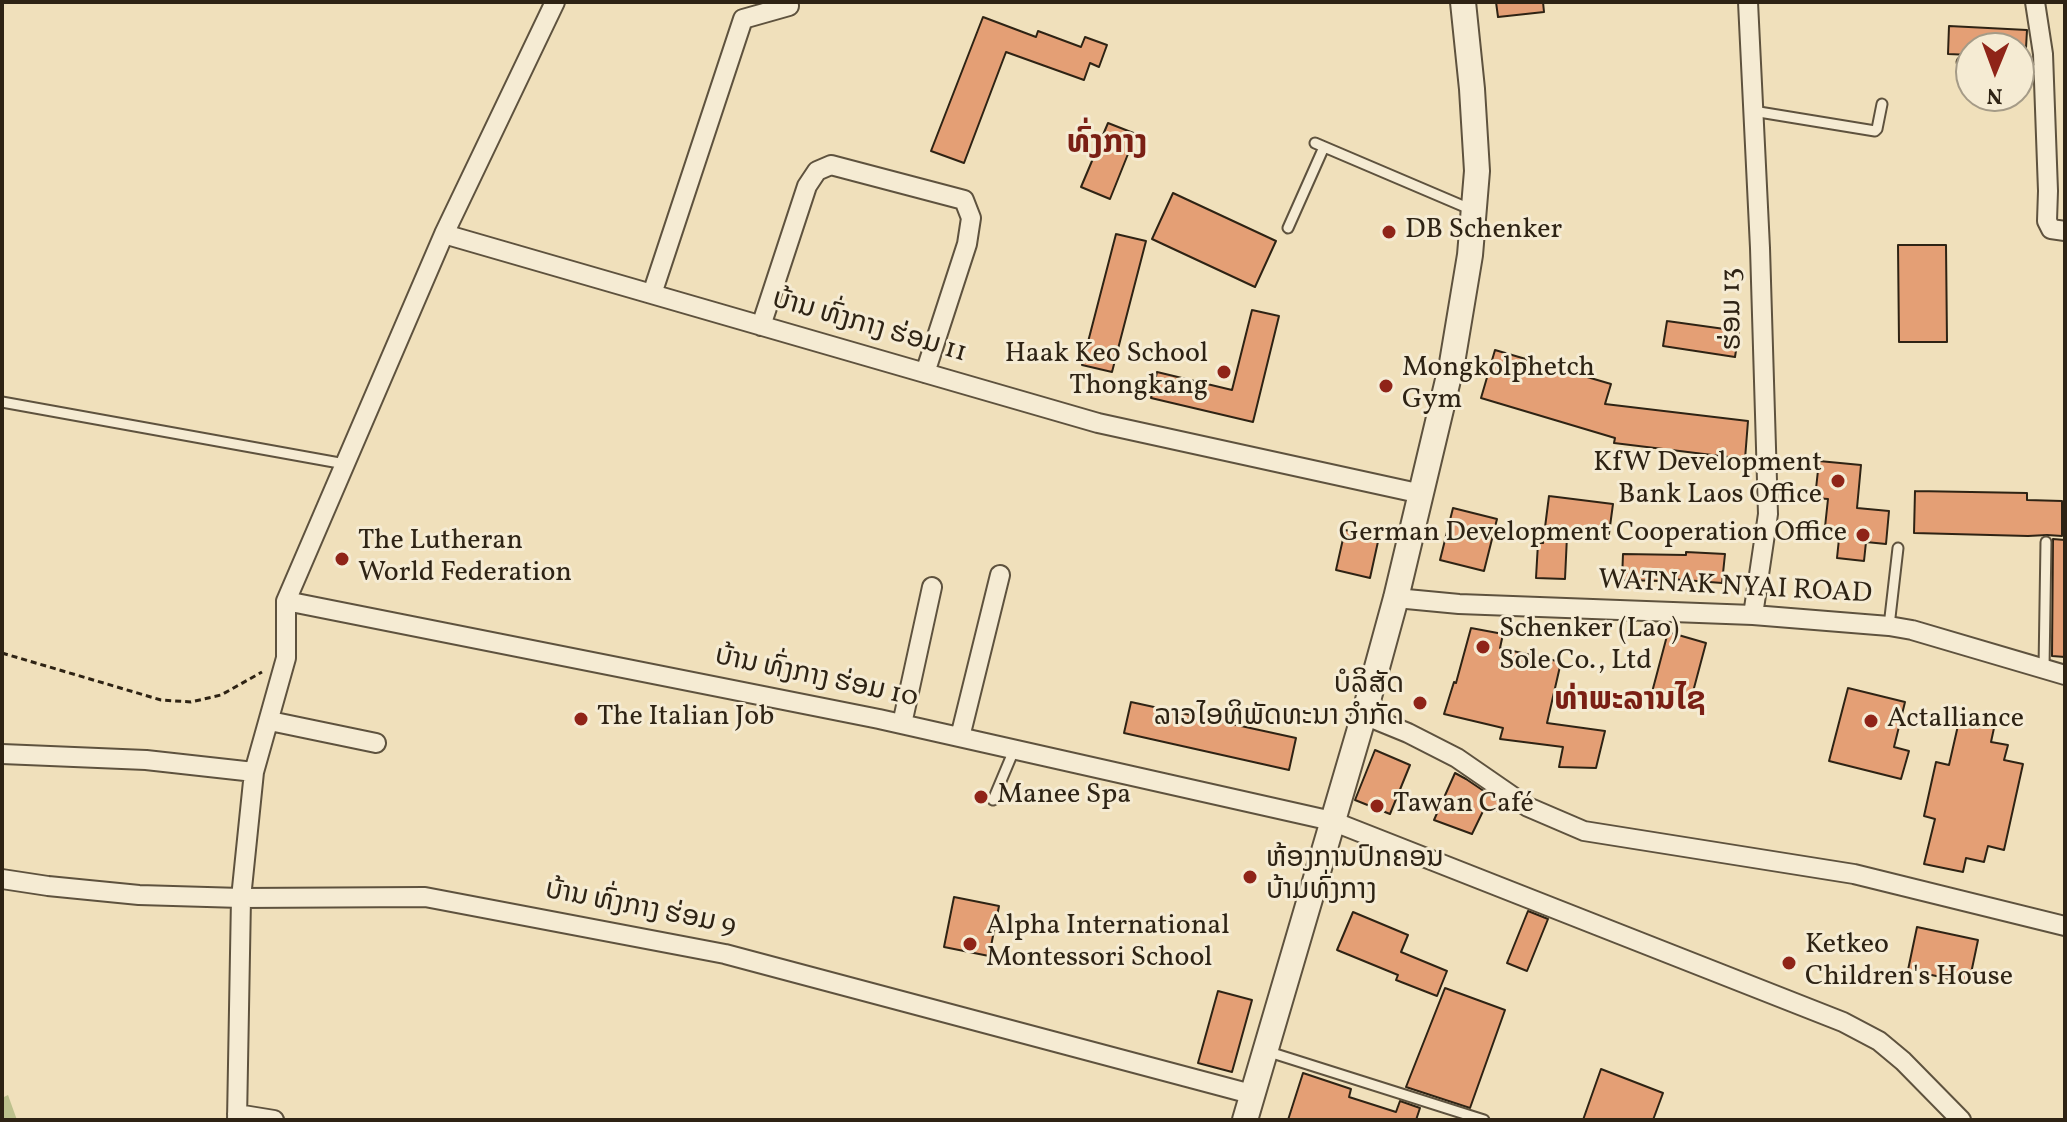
<!DOCTYPE html>
<meta charset="utf-8">
<style>
body{margin:0}
#map{position:relative;width:2067px;height:1122px;overflow:hidden;background:#f0e0bb;font-family:Vollkorn,serif}
canvas{display:block}
.frame{position:absolute;inset:0;border:4px solid #2e2314;pointer-events:none}
.north{position:absolute;left:1955px;top:32px;width:80px;height:80px;box-sizing:border-box;background:#f5ebd3;border:2px solid #a59b87;border-radius:50%;rotate:181deg;font-size:22px;font-weight:700;line-height:32px;text-align:center;color:#2e2314}
.north::after{content:'';display:block;margin:auto;width:28px;height:36px;background:#8f2418;clip-path:polygon(50% 0,100% 100%,50% 72%,0 100%)}
</style>
<div id="map">
<canvas width="2067" height="1122"></canvas>
<div class="frame"></div>
<div class="north">N</div>
</div>
<script>
const context = document.querySelector('canvas').getContext('2d');
context.lineJoin = 'round';
function paint(path, color) {
  context.fillStyle = color;
  context.fill(path, 'evenodd');
}
function shape(rows) {
  const path = new Path2D();
  for (const r of rows) {
    path.moveTo(r[0], r[1]);
    for (let i = 2; i < r.length; i += 2) path.lineTo(r[i], r[i + 1]);
  }
  return path;
}
function strokePath(path, color, width, dash) {
  context.strokeStyle = color;
  context.lineWidth = width;
  context.lineCap = dash ? 'butt' : 'round';
  context.setLineDash(dash || []);
  context.stroke(path);
}
function label(font, color, halo, rows, align = 'center') {
  context.font = font + ' Vollkorn,"Noto Sans Lao",serif';
  context.lineWidth = 6;
  context.setLineDash([]);
  context.textBaseline = 'middle';
  context.strokeStyle = halo;
  context.fillStyle = color;
  for (const [text, x, y, turn = 0] of rows) {
    context.save();
    context.translate(x, y);
    context.rotate((+turn || 0) * Math.PI / 180);
    context.textAlign = isNaN(turn) ? turn : align;
    if (halo) context.strokeText(text, 0, 0);
    context.fillText(text, 0, 0);
    context.restore();
  }
}
paint(shape([
 [8,1095,17,1120,2,1120,2,1098]
]), '#bdc18d');
const building = shape([
 [1496,2,1543,2,1544,12,1498,17,1496,2],
 [983,17,1036,37,1038,31,1081,47,1085,37,1107,45,1099,67,1090,63,1084,80,1006,52,964,163,931,151,983,17],
 [1949,26,2027,30,2026,48,1971,48,1971,55,1948,54,1949,26],
 [1108,123,1136,134,1110,199,1081,187,1108,123],
 [1173,193,1276,241,1255,287,1152,239,1173,193],
 [1116,234,1146,241,1112,372,1082,365,1116,234],
 [1898,245,1946,245,1947,342,1899,342,1898,245],
 [1252,310,1279,316,1253,422,1151,398,1157,372,1232,390,1252,310],
 [1667,321,1739,331,1735,357,1663,346,1667,321],
 [1495,350,1611,384,1605,404,1748,421,1745,459,1614,443,1615,438,1481,398,1495,350],
 [1819,461,1861,465,1857,508,1889,511,1886,544,1866,542,1864,561,1837,558,1840,529,1825,527,1828,499,1815,498,1819,461],
 [1915,491,2027,493,2027,500,2062,501,2062,536,2047,535,2028,536,1914,533,1915,491],
 [1549,496,1613,504,1608,541,1567,536,1565,579,1536,578,1538,543,1543,543,1549,496],
 [1453,508,1497,519,1484,571,1440,560,1453,508],
 [1345,530,1379,537,1370,578,1336,570,1345,530],
 [2053,539,2065,540,2065,657,2052,656,2053,539],
 [1686,552,1725,554,1722,583,1660,578,1660,581,1622,580,1623,554,1686,555,1686,552],
 [1471,628,1503,634,1500,648,1561,662,1547,723,1605,731,1596,768,1559,767,1563,747,1500,739,1503,728,1444,714,1454,682,1456,683,1471,628],
 [1668,632,1706,643,1690,703,1651,696,1668,632],
 [1848,688,1905,702,1894,747,1909,751,1901,779,1829,761,1848,688],
 [1131,702,1296,738,1289,770,1124,733,1131,702],
 [1959,721,1994,728,1991,742,2008,745,2004,760,2023,764,2004,850,1988,846,1984,862,1966,858,1963,872,1924,864,1935,819,1924,816,1936,762,1949,765,1959,721],
 [1375,750,1410,765,1390,814,1355,800,1375,750],
 [1455,773,1466,779,1503,804,1501,812,1485,807,1472,834,1434,820,1455,773],
 [954,897,999,906,989,956,944,947,954,897],
 [1528,911,1548,919,1527,971,1507,963,1528,911],
 [1353,912,1408,935,1401,952,1447,971,1437,996,1396,980,1398,975,1337,950,1353,912],
 [1917,927,1978,940,1969,983,1908,970,1917,927],
 [1445,988,1505,1010,1470,1108,1406,1087,1445,988],
 [1218,991,1252,1000,1232,1072,1198,1063,1218,991],
 [1601,1069,1663,1093,1653,1120,1583,1120,1601,1069],
 [1303,1073,1351,1089,1349,1097,1396,1112,1400,1101,1420,1108,1416,1120,1288,1120,1303,1073]
]);
paint(building, '#e49f75');
strokePath(building, '#2e2314', 2);
const service = shape([
 [1962,62,1971,63],
 [2019,68,2044,71],
 [1753,111,1875,131,1877,129,1882,104],
 [1315,143,1470,209],
 [1288,228,1324,147],
 [2,402,345,464],
 [1889,626,1898,548],
 [2044,668,2046,542],
 [993,800,1014,750],
 [1266,1051,1484,1120]
]);
const minor = shape([
 [1748,2,1760,248,1768,514,1753,615],
 [2035,2,2043,54,2048,191,2047,221,2051,229,2065,231],
 [444,234,1098,423,1422,494],
 [652,294,743,19,789,6],
 [761,326,807,186,817,171,831,165,964,200,971,218,967,244,925,373],
 [1396,598,1459,604,1753,615,1889,626,1912,630,2065,675],
 [286,601,879,719,1332,821,1843,1022,1879,1041,1903,1061,1961,1120],
 [1364,715,1408,733,1457,758,1528,807,1584,831,1854,874,2065,926],
 [270,721,376,743],
 [902,724,932,587],
 [960,737,1000,575],
 [2,754,146,760,254,772],
 [2,879,48,886,139,895,241,898,425,897,725,954,1251,1094],
 [237,1114,274,1120],
 [237,1120,241,898,254,772,286,658,286,601,444,234,555,2]
]);
const tertiary = shape([
 [1245,1120,1364,715,1396,598,1452,363,1470,255,1477,171,1472,89,1463,2]
]);
strokePath(service, '#5e523e', 13);
strokePath(minor, '#5e523e', 22);
strokePath(tertiary, '#5e523e', 28);
strokePath(shape([
 [2,653,161,700,191,702,221,695,262,672]
]), '#2e2314', 3, [6, 4]);
strokePath(service, '#f5ebd3', 9);
strokePath(minor, '#f5ebd3', 18);
strokePath(tertiary, '#f5ebd3', 24);
for (const [x, y, r, color] of [
 [1389,232,8,"#8f2418"],
 [1224,372,8,"#8f2418"],
 [1386,386,8,"#8f2418"],
 [1838,481,8,"#8f2418"],
 [1863,535,8,"#8f2418"],
 [342,559,8,"#8f2418"],
 [1483,647,8,"#8f2418"],
 [1420,703,8,"#8f2418"],
 [581,719,8,"#8f2418"],
 [1871,721,8,"#8f2418"],
 [981,797,8,"#8f2418"],
 [1377,806,8,"#8f2418"],
 [1250,877,8,"#8f2418"],
 [970,944,8,"#8f2418"],
 [1789,963,8,"#8f2418"]
]) {
  const dot = new Path2D();
  dot.arc(x, y, r, 0, 2 * Math.PI);
  context.fillStyle = color;
  context.fill(dot);
  strokePath(dot, '#f5ebd3', 3);
}
label('28px', '#2e2314', '#f5ebd3', [
 ["DB Schenker",1405,232],
 ["Haak Keo School",1208,356,"right"],
 ["Thongkang",1208,388,"right"],
 ["Mongkolphetch",1402,370],
 ["Gym",1402,402],
 ["KfW Development",1822,465,"right"],
 ["Bank Laos Office",1822,497,"right"],
 ["German Development Cooperation Office",1847,535,"right"],
 ["The Lutheran",358,543],
 ["World Federation",358,575],
 ["Schenker (Lao)",1499,631],
 ["Sole Co., Ltd",1499,663],
 ["ບໍລິສັດ",1404,687,"right"],
 ["ລາວໄອທິພັດທະນາ ວຳກັດ",1404,719,"right"],
 ["The Italian Job",597,719],
 ["Actalliance",1887,721],
 ["Manee Spa",997,797],
 ["Tawan Café",1393,806],
 ["ຫ້ອງການປົກຄອນ",1266,861],
 ["ບ້າມທົ່ງກາງ",1266,893],
 ["Alpha International",986,928],
 ["Montessori School",986,960],
 ["Ketkeo",1805,947],
 ["Children's House",1805,979]
], 'left');
label('28px', '#2e2314', '#f5ebd3', [
 ["ຮ່ອມ 13",1734,309,-91],
 ["ບ້ານ ທົ່ງກາງ ຮ່ອມ 11",869,328,16],
 ["WATNAK NYAI ROAD",1735,589,3],
 ["ບ້ານ ທົ່ງກາງ ຮ່ອມ 10",816,679,12],
 ["ບ້ານ ທົ່ງກາງ ຮ່ອມ 9",640,910,11]
]);
label('bold 32px', '#7a1f14', '#f5ebd3', [
 ["ທົ່ງກາງ",1107,146],
 ["ທ່າພະລານໄຊ",1630,703]
]);
</script>
